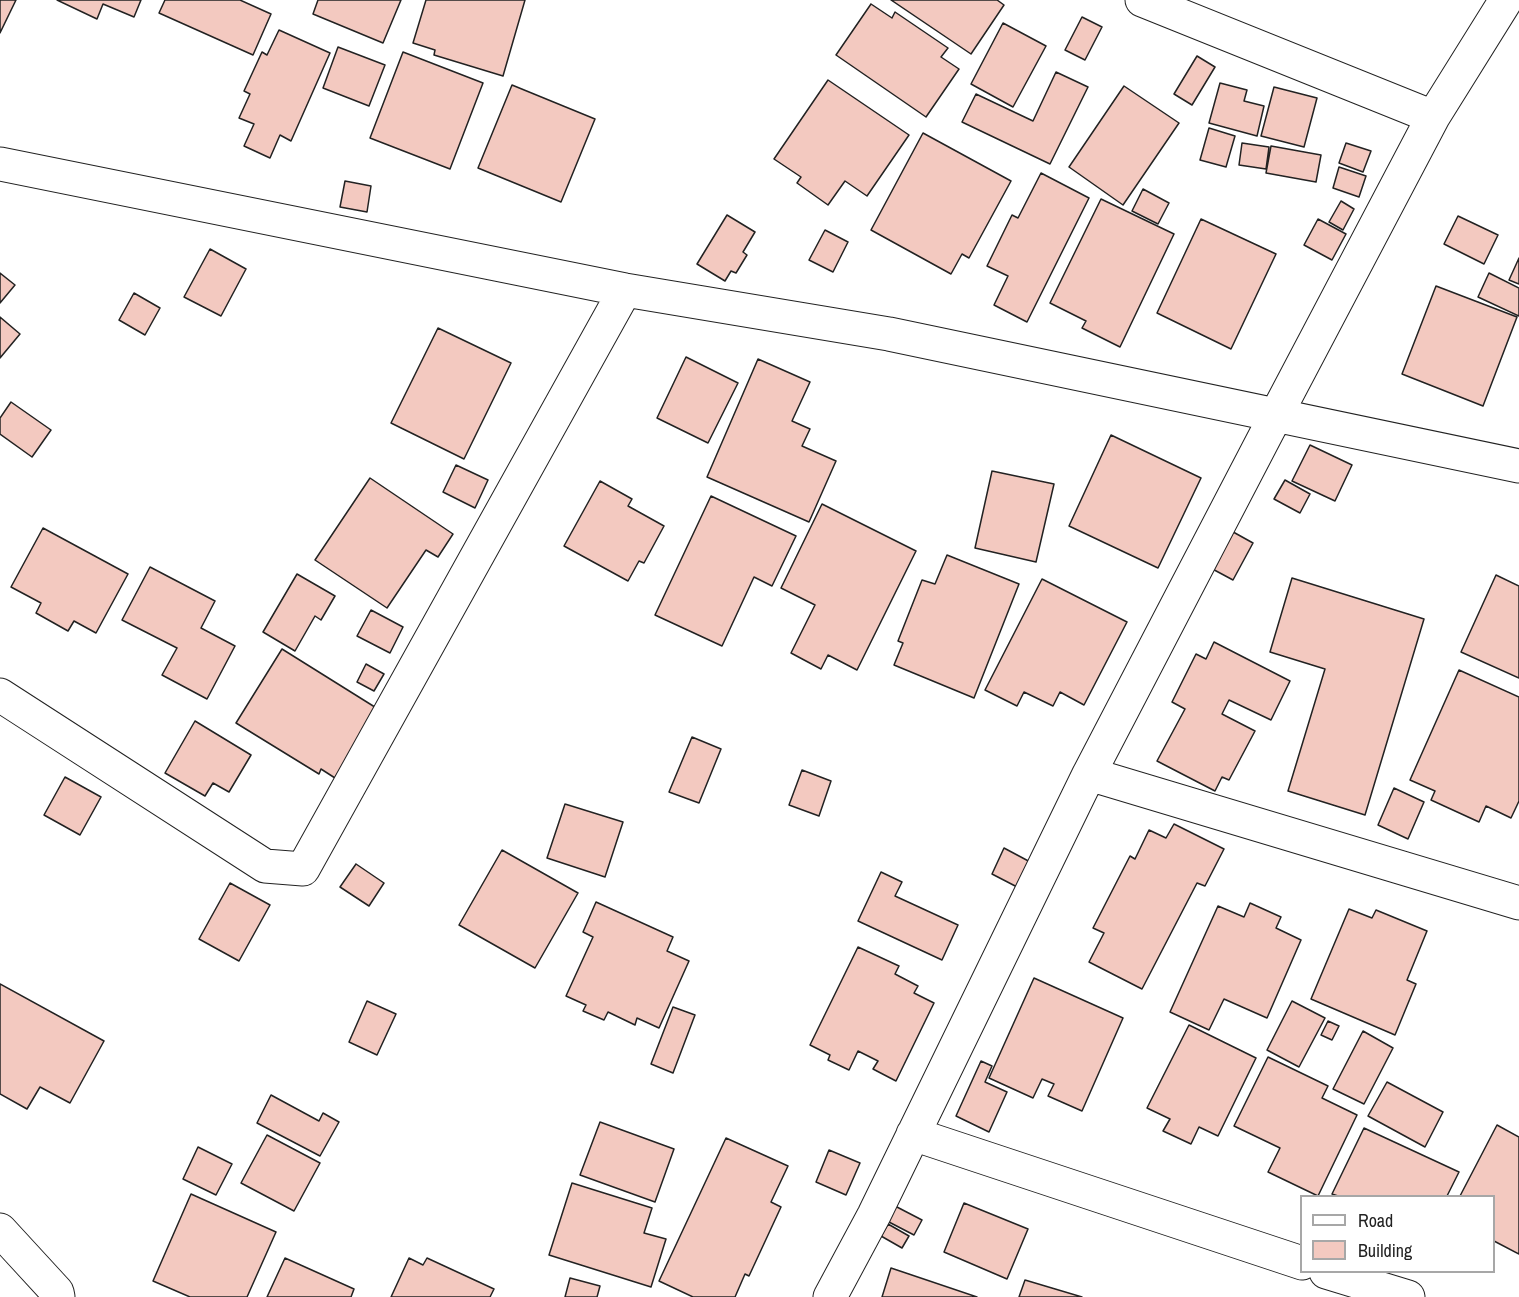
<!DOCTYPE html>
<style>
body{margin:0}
#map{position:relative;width:1519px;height:1297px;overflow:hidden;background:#fff;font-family:"Archivo Narrow",sans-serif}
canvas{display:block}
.legend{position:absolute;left:1300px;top:1195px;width:195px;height:78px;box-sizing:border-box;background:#fff;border:2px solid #a7a7a7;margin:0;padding:8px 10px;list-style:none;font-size:18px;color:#222}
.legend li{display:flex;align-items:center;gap:12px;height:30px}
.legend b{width:30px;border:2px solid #a7a7a7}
</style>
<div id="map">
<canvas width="1519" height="1297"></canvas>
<ul class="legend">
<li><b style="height:8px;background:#fff"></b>Road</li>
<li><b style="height:16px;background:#f3c9c0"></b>Building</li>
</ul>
</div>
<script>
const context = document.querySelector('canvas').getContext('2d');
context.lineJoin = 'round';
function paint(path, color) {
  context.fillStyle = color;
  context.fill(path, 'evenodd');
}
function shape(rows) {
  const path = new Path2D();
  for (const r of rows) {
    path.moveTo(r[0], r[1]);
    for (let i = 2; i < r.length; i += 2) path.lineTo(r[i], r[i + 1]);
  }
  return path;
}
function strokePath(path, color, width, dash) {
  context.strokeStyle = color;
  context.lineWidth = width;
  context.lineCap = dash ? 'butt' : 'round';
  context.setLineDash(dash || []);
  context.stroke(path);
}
const building = shape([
 [0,0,16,0,0,33,0,0],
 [57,0,141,0,134,17,103,4,97,19,57,0],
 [165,0,240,0,271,14,253,55,159,13,165,0],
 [318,0,401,0,383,43,313,14,318,0],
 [426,0,525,0,503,76,434,55,435,50,413,43,426,0],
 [891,0,997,0,1004,5,971,54,891,0],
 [871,4,892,18,895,12,948,48,941,57,959,69,926,117,836,55,871,4],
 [1082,17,1102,27,1085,60,1065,50,1082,17],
 [1003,23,1046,46,1013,107,971,84,1003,23],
 [279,30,330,53,291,141,280,135,270,158,244,146,254,124,239,118,250,94,244,91,262,52,267,55,279,30],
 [338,47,385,65,369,106,323,88,338,47],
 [403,52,483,83,450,169,370,138,403,52],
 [1197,56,1215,67,1192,105,1174,94,1197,56],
 [1056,72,1088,87,1050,164,962,122,976,94,1033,121,1056,72],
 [828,80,909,135,867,196,845,181,828,205,797,183,801,177,774,159,828,80],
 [1220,83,1247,90,1244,101,1264,106,1257,136,1209,123,1220,83],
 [512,85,595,119,561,202,478,168,512,85],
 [1124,86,1179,123,1123,205,1069,167,1124,86],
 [1274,87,1317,98,1304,147,1261,136,1274,87],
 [1209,128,1235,136,1226,167,1200,160,1209,128],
 [923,133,1011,181,969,258,962,254,951,274,871,230,923,133],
 [1242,143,1269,147,1266,169,1239,165,1242,143],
 [1346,143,1371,151,1363,172,1339,163,1346,143],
 [1271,146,1321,155,1316,182,1266,173,1271,146],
 [1339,167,1366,176,1359,197,1333,188,1339,167],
 [1041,173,1089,198,1027,322,994,305,1008,276,987,266,1012,215,1018,218,1041,173],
 [345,181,371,186,367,212,340,207,345,181],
 [1143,189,1169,203,1158,224,1132,211,1143,189],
 [1101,199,1174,234,1120,347,1082,328,1086,321,1050,303,1101,199],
 [1341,201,1354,209,1343,230,1329,222,1341,201],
 [727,215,755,232,743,252,747,255,736,273,731,271,725,281,697,264,727,215],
 [1458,216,1498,235,1484,264,1444,244,1458,216],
 [1201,219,1276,254,1231,349,1157,313,1201,219],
 [1318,219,1346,234,1332,260,1304,245,1318,219],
 [825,230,848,242,833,272,809,260,825,230],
 [210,249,246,269,221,316,184,297,210,249],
 [1519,258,1519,284,1509,280,1519,258],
 [0,273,15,285,0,303,0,273],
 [1489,273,1519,288,1519,316,1478,297,1489,273],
 [1436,286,1517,317,1483,406,1402,374,1436,286],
 [134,293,160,308,145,335,119,320,134,293],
 [0,317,20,334,0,358,0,317],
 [438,328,511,363,464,459,391,423,438,328],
 [686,357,738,383,708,443,657,418,686,357],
 [758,359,810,382,792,421,810,429,802,446,836,461,809,522,707,477,758,359],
 [11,402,51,430,32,457,0,434,0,418,11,402],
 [1111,435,1201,478,1158,568,1069,526,1111,435],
 [1310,445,1352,465,1335,501,1292,481,1310,445],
 [456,465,488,480,475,508,443,492,456,465],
 [992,471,1054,484,1036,562,975,548,992,471],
 [370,478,453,534,438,557,426,550,387,608,315,560,370,478],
 [1285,480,1310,494,1300,513,1274,499,1285,480],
 [600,481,632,499,628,506,664,526,644,563,639,561,628,581,564,546,600,481],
 [711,496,796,536,772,586,754,577,722,646,655,615,711,496],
 [822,504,916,551,857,670,828,655,821,669,791,653,815,605,781,588,822,504],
 [43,528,128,574,96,633,74,621,68,631,36,613,41,603,11,587,43,528],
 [1226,528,1253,543,1233,580,1205,565,1226,528],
 [947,555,1019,584,974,698,894,665,903,643,898,641,922,580,935,584,947,555],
 [150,567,215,601,201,628,235,646,207,699,162,675,177,648,122,620,150,567],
 [297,574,335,596,321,620,315,616,295,651,263,632,297,574],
 [1496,575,1519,586,1519,678,1461,652,1496,575],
 [1292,578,1424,619,1365,815,1288,791,1325,669,1270,652,1292,578],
 [1042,579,1127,622,1084,705,1060,692,1053,706,1024,692,1017,706,985,690,1042,579],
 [371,610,403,627,390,653,357,636,371,610],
 [1214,642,1290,681,1271,720,1229,700,1222,714,1255,731,1229,780,1222,777,1215,791,1157,761,1185,709,1172,702,1196,654,1206,659,1214,642],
 [282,649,378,709,335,778,321,769,319,774,236,723,282,649],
 [366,664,384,674,374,691,357,682,366,664],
 [1459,670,1519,697,1519,801,1511,818,1486,806,1479,822,1431,800,1435,791,1410,780,1459,670],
 [195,721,251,755,229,792,213,783,205,796,165,773,195,721],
 [692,737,721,749,699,803,669,792,692,737],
 [802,770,831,781,819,816,789,805,802,770],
 [65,777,101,797,80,835,44,815,65,777],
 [1394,788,1424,802,1408,839,1378,825,1394,788],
 [565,804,623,822,605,877,547,858,565,804],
 [1174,824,1224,849,1205,886,1197,883,1142,989,1089,962,1104,933,1093,928,1130,856,1135,859,1149,830,1166,838,1174,824],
 [1004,848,1034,864,1021,889,992,874,1004,848],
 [502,850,578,893,535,968,459,925,502,850],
 [356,864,384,883,369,906,340,887,356,864],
 [881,872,902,882,895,896,958,925,942,960,858,921,881,872],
 [230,883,270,905,239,961,199,939,230,883],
 [596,902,673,937,667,951,689,961,659,1028,637,1018,635,1025,608,1012,604,1020,583,1011,586,1005,566,996,593,937,583,932,596,902],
 [1250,903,1281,917,1276,928,1301,940,1267,1018,1224,999,1209,1030,1170,1012,1218,906,1244,917,1250,903],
 [1349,909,1372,918,1376,910,1427,931,1407,980,1416,984,1395,1035,1311,999,1349,909],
 [858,947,899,966,895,974,918,986,914,993,934,1003,896,1081,873,1069,878,1061,858,1051,849,1070,828,1060,830,1055,810,1045,858,947],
 [1034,978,1123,1018,1082,1111,1048,1096,1054,1084,1042,1079,1033,1098,989,1078,1034,978],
 [0,984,104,1041,70,1103,40,1087,27,1109,0,1094,0,984],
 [367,1001,396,1014,377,1055,349,1042,367,1001],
 [1292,1001,1325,1018,1299,1067,1267,1050,1292,1001],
 [673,1007,695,1015,673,1073,651,1064,673,1007],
 [1328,1021,1339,1026,1332,1040,1321,1035,1328,1021],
 [1189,1025,1256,1058,1218,1136,1199,1127,1191,1144,1163,1131,1170,1119,1147,1108,1189,1025],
 [1363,1031,1393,1048,1364,1104,1333,1089,1363,1031],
 [1268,1057,1328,1086,1322,1098,1357,1115,1318,1196,1268,1172,1280,1148,1234,1126,1268,1057],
 [981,1061,992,1066,985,1082,1007,1092,989,1132,956,1116,981,1061],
 [1387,1082,1443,1112,1425,1147,1368,1116,1387,1082],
 [271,1095,319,1121,323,1113,339,1122,320,1156,257,1123,271,1095],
 [600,1122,674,1149,655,1202,580,1175,600,1122],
 [1497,1125,1519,1137,1519,1254,1494,1241,1494,1196,1460,1196,1497,1125],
 [1364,1128,1459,1172,1447,1196,1338,1196,1332,1194,1364,1128],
 [267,1135,320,1163,294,1211,241,1183,267,1135],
 [726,1138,788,1166,771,1202,781,1207,749,1276,745,1274,735,1297,693,1297,659,1281,726,1138],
 [198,1147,232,1164,216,1195,183,1179,198,1147],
 [829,1150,860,1163,846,1195,816,1182,829,1150],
 [572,1183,652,1208,644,1233,666,1239,651,1287,549,1255,572,1183],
 [191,1194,276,1232,247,1297,190,1297,153,1281,191,1194],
 [964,1203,1028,1229,1007,1279,944,1252,964,1203],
 [895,1206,922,1220,914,1235,887,1221,895,1206],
 [888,1224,909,1236,902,1248,881,1236,888,1224],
 [285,1258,354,1289,351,1297,267,1297,285,1258],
 [409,1258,423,1265,427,1258,494,1289,490,1297,391,1297,409,1258],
 [891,1268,977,1297,882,1297,891,1268],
 [570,1278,600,1286,597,1297,565,1297,570,1278],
 [1025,1280,1082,1297,1019,1297,1025,1280]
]);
paint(building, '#f3c9c0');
strokePath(building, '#222', 1.5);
const minor = shape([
 [1142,0,1433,117],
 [0,164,625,290,889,334,1519,466],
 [0,695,265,866,303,869,625,290],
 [1089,774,1519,903],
 [913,1134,1302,1263],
 [0,1230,57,1292,58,1297],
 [1326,1272,1408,1297],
 [830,1297,874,1215,1089,774,1275,417,1433,117,1506,0]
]);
strokePath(minor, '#222', 35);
strokePath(minor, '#fff', 33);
</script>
